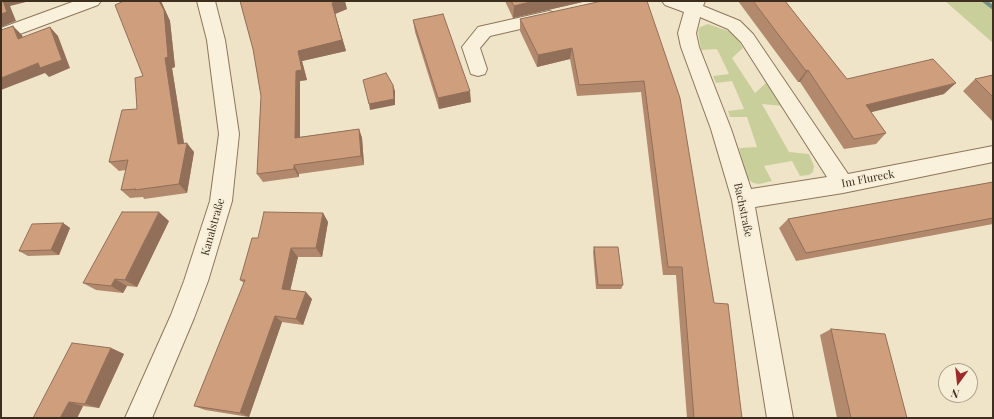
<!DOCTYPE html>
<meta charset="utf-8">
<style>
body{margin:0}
#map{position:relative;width:994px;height:419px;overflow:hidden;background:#f0e4c8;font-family:"Playfair Display",serif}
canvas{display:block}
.frame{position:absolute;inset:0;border:2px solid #3d2e20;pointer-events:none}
.north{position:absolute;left:938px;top:363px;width:40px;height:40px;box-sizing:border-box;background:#f7eed8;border:1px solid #ada18e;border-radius:50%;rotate:195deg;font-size:11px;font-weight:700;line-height:16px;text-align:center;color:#3d2e20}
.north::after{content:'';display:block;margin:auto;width:14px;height:18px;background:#9e2a2b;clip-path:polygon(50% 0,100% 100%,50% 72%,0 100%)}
</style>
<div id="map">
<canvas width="994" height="419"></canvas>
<div class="frame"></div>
<div class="north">N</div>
</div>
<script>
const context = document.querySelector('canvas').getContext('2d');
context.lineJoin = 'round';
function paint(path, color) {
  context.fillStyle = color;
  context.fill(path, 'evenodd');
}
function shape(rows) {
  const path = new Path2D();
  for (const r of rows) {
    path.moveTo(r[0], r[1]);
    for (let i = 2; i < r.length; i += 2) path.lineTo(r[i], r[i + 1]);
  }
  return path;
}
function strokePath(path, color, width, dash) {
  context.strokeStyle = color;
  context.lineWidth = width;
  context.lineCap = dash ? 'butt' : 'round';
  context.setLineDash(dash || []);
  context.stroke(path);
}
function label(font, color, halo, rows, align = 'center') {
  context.font = font + ' "Playfair Display",serif';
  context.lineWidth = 3.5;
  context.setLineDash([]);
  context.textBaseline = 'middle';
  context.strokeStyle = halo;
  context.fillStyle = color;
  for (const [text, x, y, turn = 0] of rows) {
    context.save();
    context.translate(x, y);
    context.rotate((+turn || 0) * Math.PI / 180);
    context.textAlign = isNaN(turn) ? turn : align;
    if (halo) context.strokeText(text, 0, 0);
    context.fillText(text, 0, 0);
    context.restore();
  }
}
paint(shape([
 [945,1,993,1,993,43],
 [708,24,734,33,743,48,732,58,755,93,766,83,782,106,762,104,789,152,809,154,814,166,813,172,809,175,800,176,792,161,764,166,772,181,759,184,753,183,747,178,739,148,757,147,747,117,730,117,728,111,744,109,732,81,716,83,713,76,729,74,717,49,701,50,698,31,700,27]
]), '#c9cf9b');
paint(shape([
 [981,1,988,1,993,5,993,10,981,1]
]), '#6f938a');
const minor = shape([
 [75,1,101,1,98,5,1,41,1,28,75,1],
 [197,1,215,1,225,40,239,134,232,201,208,281,194,318,152,418,125,418,171,315,184,281,210,201,219,134,207,40,197,1],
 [662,1,705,1,703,6,740,21,753,34,848,174,993,146,993,162,843,193,755,207,793,418,767,418,732,200,711,129,681,47,678,33,684,12,665,5,662,1],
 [700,17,728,29,741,42,827,177,751,189,731,129,699,47,696,33,700,17],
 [549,11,555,13,558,17,555,21,490,36,480,48,487,69,485,74,478,76,471,74,462,47,478,27,549,11]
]);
strokePath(minor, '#8d765c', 2);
paint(minor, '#faf1dc');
paint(shape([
 [124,1,161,1,170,21,175,67,172,68,184,143,194,152,187,193,144,199,143,197,130,198,121,190,126,170,119,171,109,162,137,109,143,76],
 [240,1,347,9,335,14,346,51,302,61,307,80,300,81,300,137,359,129,362,138,364,165,299,174,299,177,263,182,257,174,261,96,253,49],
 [505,1,587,1,513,18],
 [647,1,714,303,742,418,687,418,676,275,663,275,641,92,577,96,570,59,537,67,520,31,520,19],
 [738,1,785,1,847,79,944,94,871,112,886,133,876,144,844,149,800,82,798,82],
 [413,20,471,102,439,109,415,32],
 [993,75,993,122,963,91,975,79],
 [993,182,993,224,796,261,779,228,788,219],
 [323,213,328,222,322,257,298,257,290,290,312,299,303,325,282,322,249,417,205,410,194,406,244,283,240,280,258,238],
 [169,221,137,287,127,286,123,293,96,290,83,283],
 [63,223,70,228,59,255,28,256,19,251],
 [594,247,623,285,621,289,596,289,593,252],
 [831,329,907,418,837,418,820,335],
 [111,348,124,354,99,408,83,406,77,418,33,418]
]), '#b2896c');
paint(shape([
 [3,1,30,1,10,6,16,21,1,27,1,14],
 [159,1,161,1,170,21,175,67,172,68,185,150,187,143,194,152,187,193,179,184,178,144,165,58],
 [338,1,345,1,347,9,335,14,346,51,302,61,307,80,300,81,300,147,295,138,296,71,298,51,332,3],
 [534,1,587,1,513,18,514,6],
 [13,26,22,35,27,48,18,39],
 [50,27,58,36,70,68,49,77,45,73,1,90,1,78,38,63],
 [572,48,570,59,537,67,538,55],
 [808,70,800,82,798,82,806,71],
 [956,83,944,94,856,116,866,105],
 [393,85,395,91,395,105,370,110,369,104],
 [470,91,471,102,439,109,438,98],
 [359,129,362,138,364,165,361,156],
 [294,165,299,174,299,177,294,169],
 [159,212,169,221,137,287,125,280],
 [323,213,328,222,322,257,316,248],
 [63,223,70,228,59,255,51,250],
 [291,248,298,257,289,296,282,289],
 [115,279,127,286,123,293,111,286],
 [306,292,312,299,303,325,296,319],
 [275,316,282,322,249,417,240,413],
 [111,348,124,354,99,408,85,404],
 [69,402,83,406,77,418,60,418]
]), '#916f58');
const building = shape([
 [1,1,3,1,7,12,1,14,1,1],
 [124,1,159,1,164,10,168,57,165,58,178,144,187,143,179,184,135,190,136,189,121,190,128,160,109,162,122,110,137,109,135,78,143,76,115,5,124,1],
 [240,1,338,1,332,3,342,40,298,51,302,70,296,71,295,138,359,129,361,156,294,165,294,169,257,174,261,96,253,49,240,1],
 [511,1,534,1,514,6,511,1],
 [602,1,647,1,680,98,714,303,728,304,742,418,694,418,682,267,668,267,644,81,579,85,572,48,538,55,520,19,602,1],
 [753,1,785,1,847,79,933,59,956,83,866,105,886,133,854,139,808,70,806,71,753,1],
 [443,14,470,91,438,98,413,20,443,14],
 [13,26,18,39,50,27,62,60,40,68,38,63,1,78,1,30,13,26],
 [386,73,393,85,394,99,369,104,363,80,386,73],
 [993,75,993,97,975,79,993,75],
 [993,182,993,218,806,253,788,219,993,182],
 [122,212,159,212,125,280,115,279,111,286,83,283,122,212],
 [264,212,323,213,316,248,291,248,282,289,306,292,296,319,275,316,240,413,194,406,245,280,240,280,252,238,258,238,264,212],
 [63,223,51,250,19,251,32,224,63,223],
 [594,247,618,247,623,285,598,285,594,247],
 [831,329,885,334,907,418,851,418,831,329],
 [72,343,111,348,85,404,69,402,60,418,33,418,72,343]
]);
paint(building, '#cf9f7d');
strokePath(building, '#916f58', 1);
label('11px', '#3d2e20', '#f7eed8', [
 ["Im Flureck",868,179,-11],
 ["Bachstraße",743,210,78],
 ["Kanalstraße",213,227,-74]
]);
</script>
